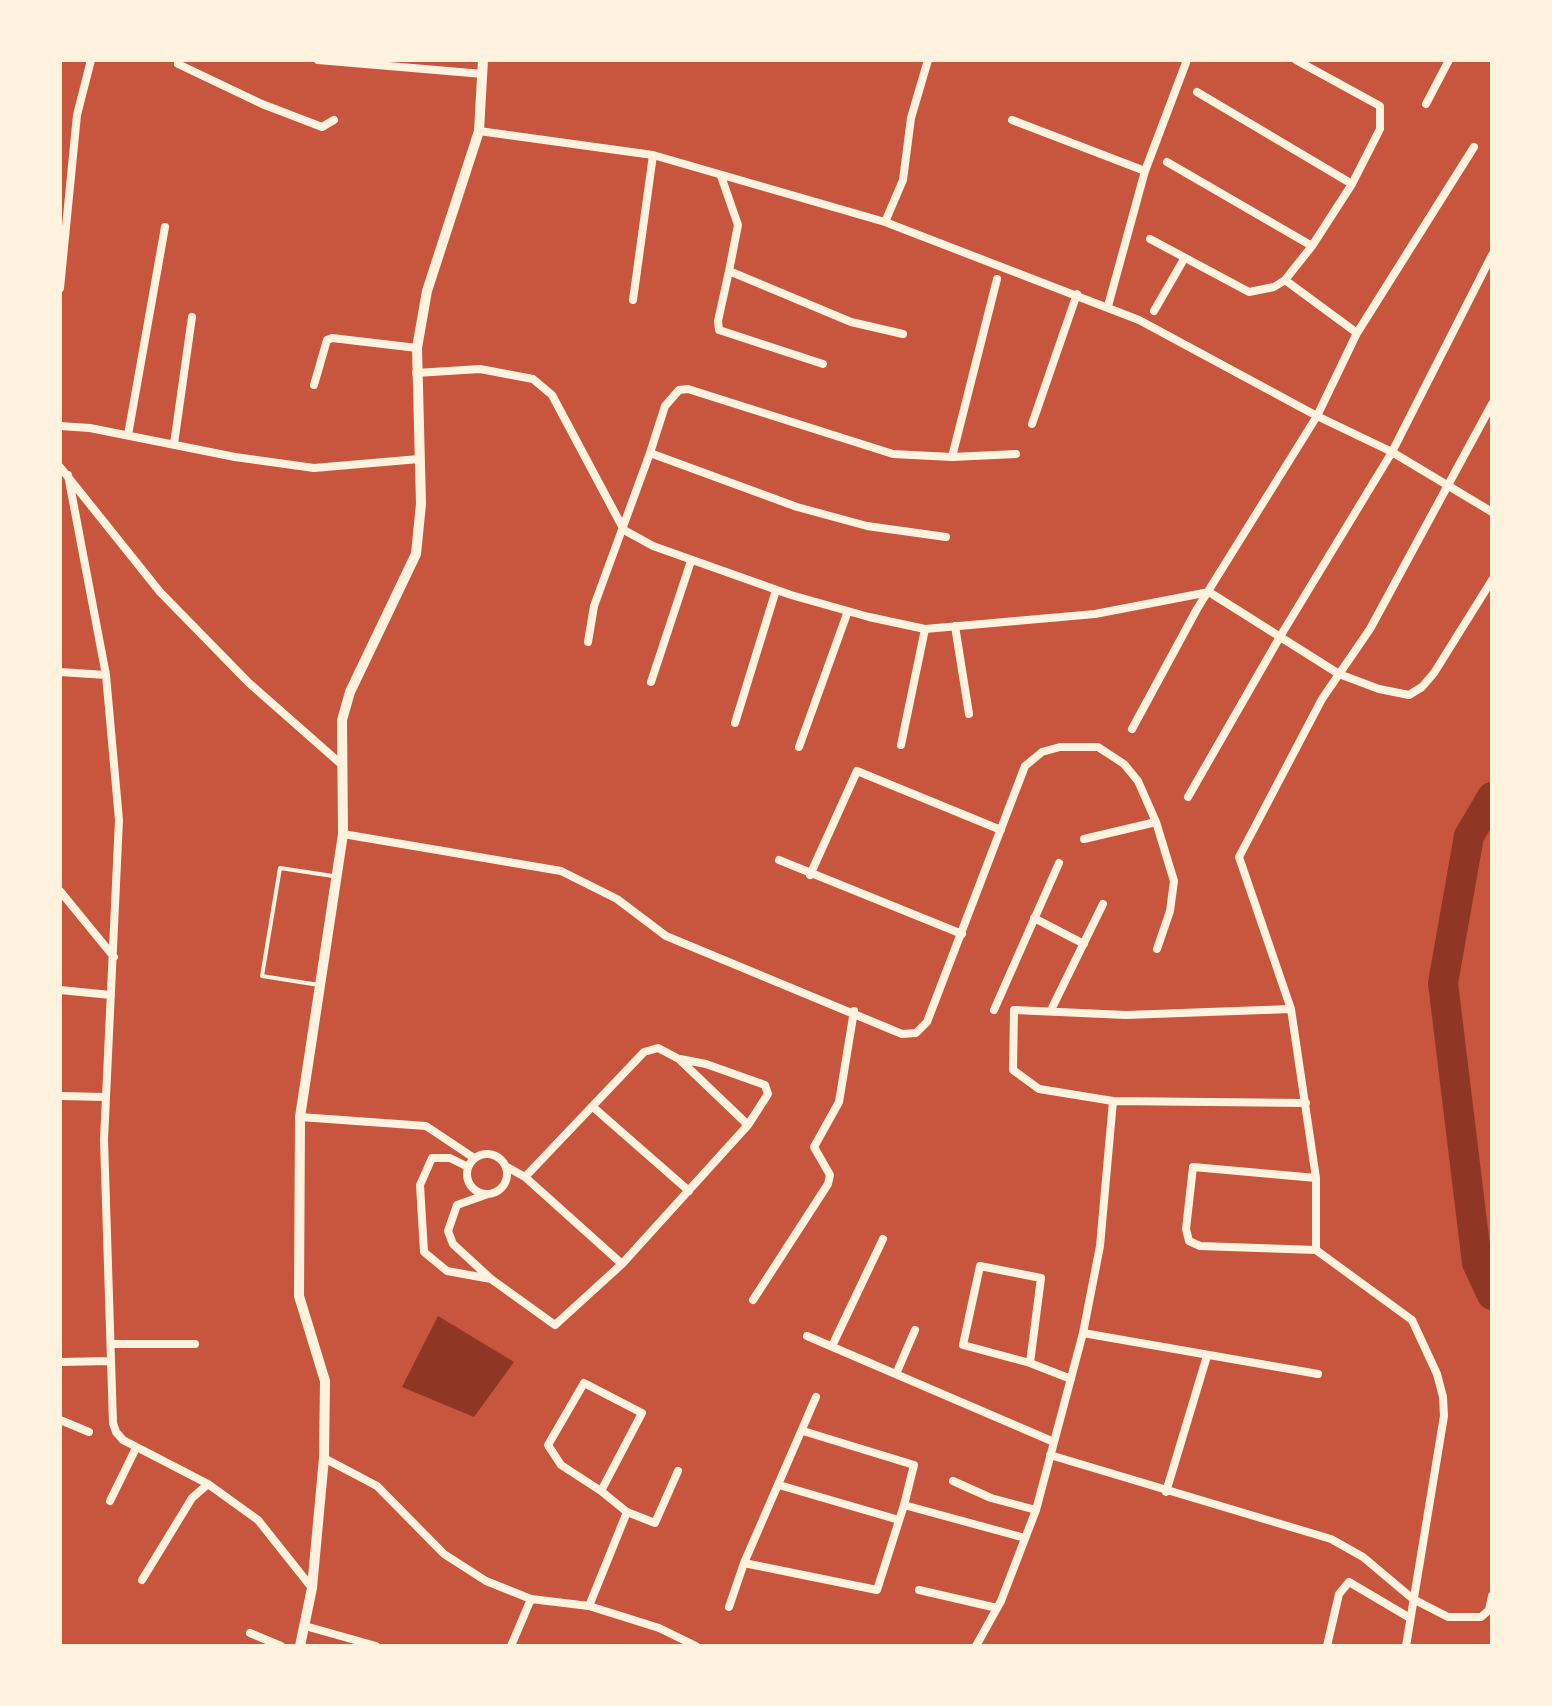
<!DOCTYPE html>
<style>
body{margin:0}
#map{position:relative;width:1552px;height:1706px;overflow:hidden;background:#c8553d;font-family:"Sofia Sans Condensed",sans-serif}
canvas{display:block}
.frame{position:absolute;inset:0;border:62px solid #fff3e0;pointer-events:none}
</style>
<div id="map">
<canvas width="1552" height="1706"></canvas>
<div class="frame"></div>
</div>
<script>
const context = document.querySelector('canvas').getContext('2d');
context.lineJoin = 'round';
function paint(path, color) {
  context.fillStyle = color;
  context.fill(path, 'evenodd');
}
function shape(rows) {
  const path = new Path2D();
  for (const r of rows) {
    if (r.length === 3) {
      path.moveTo(r[0] + r[2], r[1]);
      path.arc(r[0], r[1], r[2], 0, 2 * Math.PI);
      continue;
    }
    path.moveTo(r[0], r[1]);
    for (let i = 2; i < r.length; i += 2) path.lineTo(r[i], r[i + 1]);
  }
  return path;
}
function strokePath(path, color, width, dash) {
  context.strokeStyle = color;
  context.lineWidth = width;
  context.lineCap = dash ? 'butt' : 'round';
  context.setLineDash(dash || []);
  context.stroke(path);
}
paint(shape([
 [438,1316,514,1362,474,1417,402,1387]
]), '#8f3625');
strokePath(shape([
 [1492,797,1469,836,1443,983,1477,1263,1492,1295]
]), '#8f3625', 30);
strokePath(shape([
 [319,985,262,976,280,868,333,876]
]), '#fff3e0', 4);
strokePath(shape([
 [318,60,483,74],
 [1296,60,1380,106,1380,129,1352,184,1312,246,1285,280,1357,333],
 [178,64,262,104,322,127,334,120],
 [1197,92,1352,184],
 [1426,104,1449,60],
 [1012,120,1145,171],
 [479,131,653,155,885,222,1139,320,1317,416,1392,452,1492,255],
 [1167,162,1312,246],
 [721,176,738,225,729,271,851,322,903,334],
 [885,222,903,180,911,118,928,60],
 [1150,239,1249,292,1274,287,1285,280],
 [729,271,718,321,719,330,823,364],
 [60,288,77,115,91,60],
 [633,300,653,155],
 [1108,306,1145,171,1187,60],
 [1154,311,1184,259],
 [416,373,480,369,533,379,552,395,624,530,653,546,791,595,869,617,925,629,1095,614,1209,592,1339,674,1379,689,1409,695,1422,687,1434,673,1492,580],
 [314,385,327,340,332,338,417,348],
 [1032,424,1077,294],
 [60,426,90,428,235,457,314,468,419,459],
 [128,435,165,227],
 [174,444,192,317],
 [650,453,665,406,679,390,688,389,893,454,952,457,1016,454],
 [952,457,997,279],
 [60,467,160,592,249,683,341,764],
 [68,475,106,675,119,820,104,1140,113,1423,116,1432,123,1440,208,1484,258,1520,312,1588],
 [955,626,969,714],
 [588,642,594,606,650,453,797,507,867,526,946,537],
 [60,672,106,675],
 [651,682,691,561],
 [735,723,776,590],
 [1132,729,1197,609,1317,416,1357,333,1474,147],
 [901,745,925,629],
 [799,747,848,611],
 [1188,797,1281,635,1392,452,1492,512],
 [343,834,561,871,617,899,666,936,902,1034,916,1033,927,1022,1025,766,1042,752,1060,747,1098,747,1124,764,1138,781,1156,822,1174,881,1170,911,1157,949],
 [1084,839,1156,822],
 [779,860,962,934],
 [810,875,857,771,1001,830],
 [60,891,114,957],
 [1034,918,1084,944],
 [60,990,111,995],
 [1291,1009,1126,1015,1014,1010,1013,1070,1039,1089,1113,1101,1306,1103],
 [994,1010,1059,863],
 [1051,1010,1103,904],
 [680,1059,706,1064,765,1085,768,1094,748,1125],
 [60,1096,106,1097],
 [593,1107,689,1191],
 [300,1117,426,1126,474,1158],
 [487,1174,20],
 [468,1167,450,1158,432,1158,420,1185,424,1252,447,1271,491,1279],
 [507,1167,525,1177,622,1264],
 [1316,1178,1193,1167,1186,1229,1189,1241,1200,1246,1316,1250],
 [488,1194,457,1205,448,1231,453,1244,491,1279,555,1325,622,1264,748,1125,679,1059,658,1048,644,1052,525,1177],
 [753,1300,828,1184,830,1175,814,1147,839,1102,854,1011],
 [1083,1333,1318,1374],
 [807,1336,1054,1442],
 [112,1344,195,1344],
 [832,1346,883,1239],
 [60,1362,109,1361],
 [1030,1363,963,1345,980,1266,1041,1278,1030,1363,1071,1379],
 [896,1374,915,1330],
 [816,1397,744,1563,877,1590,904,1505,1025,1538],
 [60,1420,89,1432],
 [803,1431,914,1465,904,1505],
 [1050,1455,1331,1539,1363,1557,1413,1599,1448,1617,1481,1617,1489,1610,1492,1596],
 [324,1458,377,1486,444,1554,486,1581,531,1599,589,1606,659,1628,696,1646],
 [953,1481,991,1498,1036,1510],
 [779,1485,899,1520],
 [601,1491,561,1465,548,1445,584,1383,642,1413,601,1491,627,1512],
 [1166,1492,1207,1356],
 [110,1501,136,1448],
 [142,1580,192,1498,208,1484],
 [919,1590,997,1608],
 [589,1606,627,1512,655,1523,678,1471],
 [729,1607,744,1563],
 [305,1626,376,1646],
 [250,1633,281,1646],
 [511,1646,531,1599],
 [976,1646,1001,1601,1036,1510,1083,1333,1100,1246,1113,1101],
 [1327,1646,1339,1594,1349,1582,1410,1618],
 [1406,1646,1444,1416,1443,1397,1437,1374,1412,1320,1316,1250,1316,1178,1291,1009,1239,857,1322,699,1370,629,1492,404]
]), '#fff3e0', 8);
strokePath(shape([
 [300,1646,312,1588,324,1458,325,1381,299,1296,300,1117,343,834,342,720,350,692,416,554,421,504,417,348,427,291,479,131,483,60]
]), '#fff3e0', 10);
</script>
